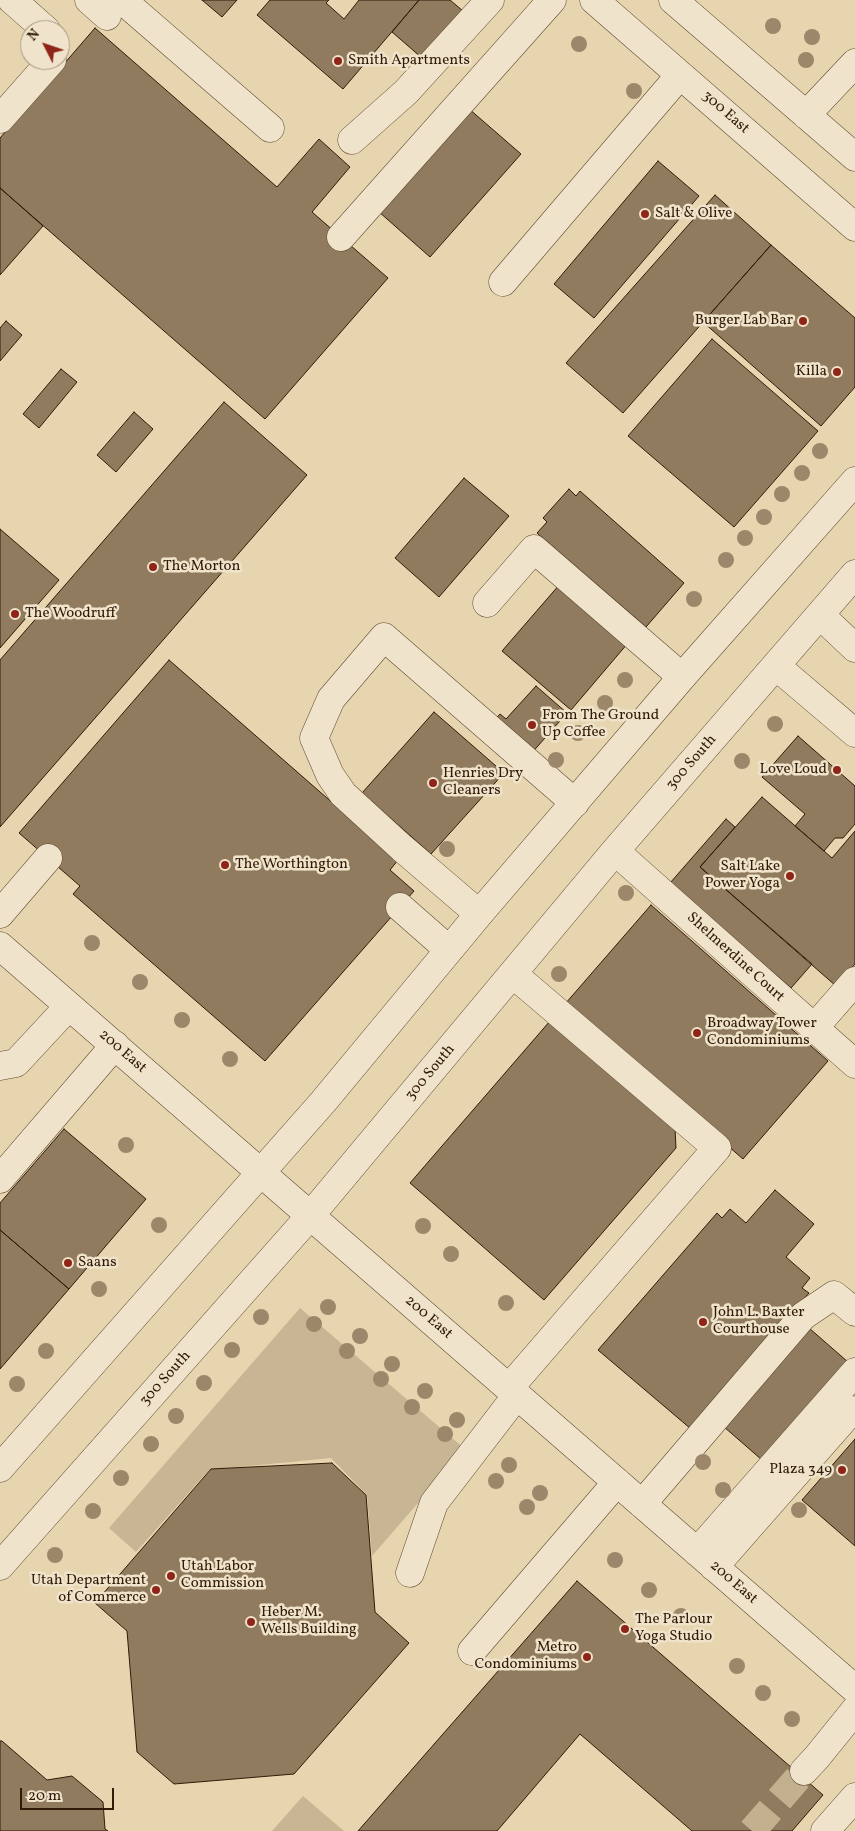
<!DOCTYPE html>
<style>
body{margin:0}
#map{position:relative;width:855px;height:1831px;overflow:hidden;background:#e7d5af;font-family:Vollkorn,serif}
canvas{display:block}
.north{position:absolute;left:20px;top:20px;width:50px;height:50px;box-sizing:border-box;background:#efe4cb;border:1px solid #a3937d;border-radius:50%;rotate:311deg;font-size:14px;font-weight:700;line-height:20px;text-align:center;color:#321a08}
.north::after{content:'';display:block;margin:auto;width:18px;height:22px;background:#8f2418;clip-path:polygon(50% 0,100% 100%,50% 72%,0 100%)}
.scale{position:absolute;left:20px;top:1788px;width:94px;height:22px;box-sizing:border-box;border:2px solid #321a08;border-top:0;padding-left:6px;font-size:15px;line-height:18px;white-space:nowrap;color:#321a08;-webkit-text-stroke:4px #efe4cb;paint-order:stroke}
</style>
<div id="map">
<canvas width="855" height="1831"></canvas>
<div class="north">N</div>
<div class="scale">20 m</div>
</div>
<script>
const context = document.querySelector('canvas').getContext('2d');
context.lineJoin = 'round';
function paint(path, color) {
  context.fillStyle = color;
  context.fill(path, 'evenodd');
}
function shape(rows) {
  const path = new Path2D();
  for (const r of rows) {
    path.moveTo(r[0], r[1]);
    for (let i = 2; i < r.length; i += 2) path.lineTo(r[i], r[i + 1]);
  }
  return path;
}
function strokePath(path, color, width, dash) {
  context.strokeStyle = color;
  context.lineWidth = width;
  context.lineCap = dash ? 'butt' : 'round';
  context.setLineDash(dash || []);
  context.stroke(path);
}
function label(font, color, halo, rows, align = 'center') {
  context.font = font + ' Vollkorn,serif';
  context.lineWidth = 5;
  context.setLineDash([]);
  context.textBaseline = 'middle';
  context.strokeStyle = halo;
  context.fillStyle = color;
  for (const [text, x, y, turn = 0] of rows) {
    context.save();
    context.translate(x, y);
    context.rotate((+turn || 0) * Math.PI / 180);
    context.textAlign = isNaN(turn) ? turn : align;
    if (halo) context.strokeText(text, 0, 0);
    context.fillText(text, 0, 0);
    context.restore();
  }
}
paint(shape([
 [300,1308,465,1449,372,1556,367,1495,331,1458,209,1470,136,1552,109,1528],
 [303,1796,344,1831,272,1831]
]), '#c8b593');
const building = shape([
 [202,0,237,0,222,17,202,0],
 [270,0,329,0,326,3,344,19,359,0,419,0,343,89,257,15,270,0],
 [419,0,450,0,463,11,422,58,392,32,419,0],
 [95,28,277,187,319,139,350,167,312,212,388,278,265,419,0,188,0,138,95,28],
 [468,108,521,154,430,257,378,211,468,108],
 [658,161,699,196,594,318,554,284,658,161],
 [0,188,43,226,0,275,0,188],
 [715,195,771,245,623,413,566,363,715,195],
 [771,245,855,318,855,387,821,426,703,322,771,245],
 [6,321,22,335,0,361,0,328,6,321],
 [712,339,818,431,734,527,628,436,712,339],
 [61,369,77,382,39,428,23,414,61,369],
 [224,402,307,475,0,827,0,660,224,402],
 [134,412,153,429,116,472,97,455,134,412],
 [464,478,509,516,439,597,395,558,464,478],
 [569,489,576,496,580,491,684,583,646,627,537,533,547,522,543,518,569,489],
 [0,529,59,580,0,648,0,529],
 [560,584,628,643,571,710,502,651,560,584],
 [169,660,398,860,390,870,414,891,265,1061,73,894,80,886,19,833,169,660],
 [536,686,567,713,530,755,492,723,500,714,506,719,536,686],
 [434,712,504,773,431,854,362,793,434,712],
 [798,736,855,786,855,824,843,838,835,838,824,851,795,826,805,814,762,777,798,736],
 [762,797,832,858,855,831,855,964,836,986,700,867,762,797],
 [726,819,735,827,700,867,812,964,791,988,670,883,726,819],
 [651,905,828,1061,743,1159,565,1004,651,905],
 [550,1021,675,1129,676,1148,544,1300,410,1183,550,1021],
 [64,1129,146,1199,69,1289,0,1230,0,1203,64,1129],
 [775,1190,814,1224,786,1257,810,1278,802,1288,809,1293,691,1429,598,1350,717,1213,722,1218,730,1209,746,1223,775,1190],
 [0,1230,69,1289,0,1369,0,1230],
 [809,1328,848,1362,762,1460,723,1426,809,1328],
 [855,1439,855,1546,802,1500,855,1439],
 [332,1463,366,1495,375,1612,409,1643,294,1774,174,1784,137,1752,127,1631,95,1603,211,1469,332,1463],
 [577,1581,823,1795,792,1831,692,1831,580,1734,497,1831,358,1831,577,1581],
 [0,1741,2,1741,47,1780,72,1776,103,1802,105,1829,108,1831,0,1831,0,1741]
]);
paint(building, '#907b5f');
strokePath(building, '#321a08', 1);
strokePath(shape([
 [752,1831,804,1771]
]), '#c3b08e', 28, [28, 14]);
const minor = shape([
 [12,0,46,30],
 [89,0,107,16],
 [122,0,270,128],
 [594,0,855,227],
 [673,0,855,157],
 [806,115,855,63],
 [0,119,52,60],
 [352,140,406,92,490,0],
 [341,237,552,0],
 [503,282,680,75],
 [487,603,534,549,682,677],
 [820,615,855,648],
 [776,666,855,733],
 [615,851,855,1064],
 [400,907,449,950],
 [0,914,48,858],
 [479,914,402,848,343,794,330,775,314,738,331,699,384,637,575,803],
 [0,946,855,1689],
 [814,1028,855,981],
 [0,1066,16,1063,69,1006],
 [0,1179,115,1045],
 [509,1388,717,1148,513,974],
 [0,1468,323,1102,479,914,682,677,855,481],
 [642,1504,803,1316,834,1295,855,1312],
 [697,1552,855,1372],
 [0,1566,310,1216,615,851,855,574],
 [714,1567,852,1410],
 [410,1573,434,1503,517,1395],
 [472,1651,617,1482],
 [804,1771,817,1757,855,1710],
 [825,1831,855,1797]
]);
strokePath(minor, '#5f4932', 29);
strokePath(minor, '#efe4cb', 28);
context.fillStyle = '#9c876a';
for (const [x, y] of [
 [773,26],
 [812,37],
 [579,44],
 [806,60],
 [634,91],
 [820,451],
 [802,473],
 [782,494],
 [764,517],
 [745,538],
 [726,560],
 [694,599],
 [625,680],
 [605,703],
 [775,724],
 [578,733],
 [556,760],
 [742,761],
 [447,849],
 [626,893],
 [92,943],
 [559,974],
 [140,982],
 [182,1020],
 [230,1059],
 [126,1145],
 [159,1225],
 [423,1226],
 [451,1254],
 [99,1289],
 [506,1303],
 [328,1307],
 [261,1317],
 [314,1324],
 [360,1336],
 [232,1350],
 [46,1351],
 [347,1351],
 [392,1364],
 [381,1379],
 [204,1383],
 [17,1384],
 [425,1391],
 [412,1407],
 [176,1416],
 [457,1420],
 [445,1434],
 [151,1444],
 [703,1462],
 [509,1465],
 [121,1478],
 [496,1481],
 [723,1490],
 [540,1493],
 [527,1507],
 [799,1510],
 [93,1511],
 [55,1555],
 [615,1560],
 [649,1590],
 [681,1616],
 [737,1666],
 [763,1693],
 [792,1719]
]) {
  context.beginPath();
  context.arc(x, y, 8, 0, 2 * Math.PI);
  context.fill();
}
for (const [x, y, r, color] of [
 [338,61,5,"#8f2418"],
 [645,214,5,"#8f2418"],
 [803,321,5,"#8f2418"],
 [837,372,5,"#8f2418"],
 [153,567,5,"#8f2418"],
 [15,614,5,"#8f2418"],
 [532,725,5,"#8f2418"],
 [837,770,5,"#8f2418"],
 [433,783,5,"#8f2418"],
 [225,865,5,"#8f2418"],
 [790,876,5,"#8f2418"],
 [697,1033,5,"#8f2418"],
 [68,1263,5,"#8f2418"],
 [703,1322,5,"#8f2418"],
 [842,1470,5,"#8f2418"],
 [171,1576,5,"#8f2418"],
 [156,1590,5,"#8f2418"],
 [251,1622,5,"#8f2418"],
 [625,1629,5,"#8f2418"],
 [587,1657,5,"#8f2418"]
]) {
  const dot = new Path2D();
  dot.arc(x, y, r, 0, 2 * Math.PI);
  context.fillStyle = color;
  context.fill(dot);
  strokePath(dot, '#efe4cb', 2);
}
label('15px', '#321a08', '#efe4cb', [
 ["Smith Apartments",348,61],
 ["Salt & Olive",655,214],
 ["Burger Lab Bar",793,321,"right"],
 ["Killa",827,372,"right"],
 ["The Morton",163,567],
 ["The Woodruff",25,614],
 ["From The Ground",542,716],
 ["Up Coffee",542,733],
 ["Love Loud",827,770,"right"],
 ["Henries Dry",443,774],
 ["Cleaners",443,791],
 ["The Worthington",235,865],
 ["Salt Lake",780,867,"right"],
 ["Power Yoga",780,884,"right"],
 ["Broadway Tower",707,1024],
 ["Condominiums",707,1041],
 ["Saans",78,1263],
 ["John L. Baxter",713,1313],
 ["Courthouse",713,1330],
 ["Plaza 349",832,1470,"right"],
 ["Utah Labor",181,1567],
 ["Commission",181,1584],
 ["Utah Department",146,1581,"right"],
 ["of Commerce",146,1598,"right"],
 ["Heber M.",261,1613],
 ["Wells Building",261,1630],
 ["The Parlour",635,1620],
 ["Yoga Studio",635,1637],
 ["Metro",577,1648,"right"],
 ["Condominiums",577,1665,"right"]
], 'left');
label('15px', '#321a08', '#efe4cb', [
 ["300 East",725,113,41],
 ["300 South",692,763,-49],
 ["Shelmerdine Court",735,958,42],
 ["200 East",122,1052,41],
 ["300 South",431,1073,-50],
 ["200 East",428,1318,41],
 ["300 South",166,1379,-48],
 ["200 East",733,1583,41]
]);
</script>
